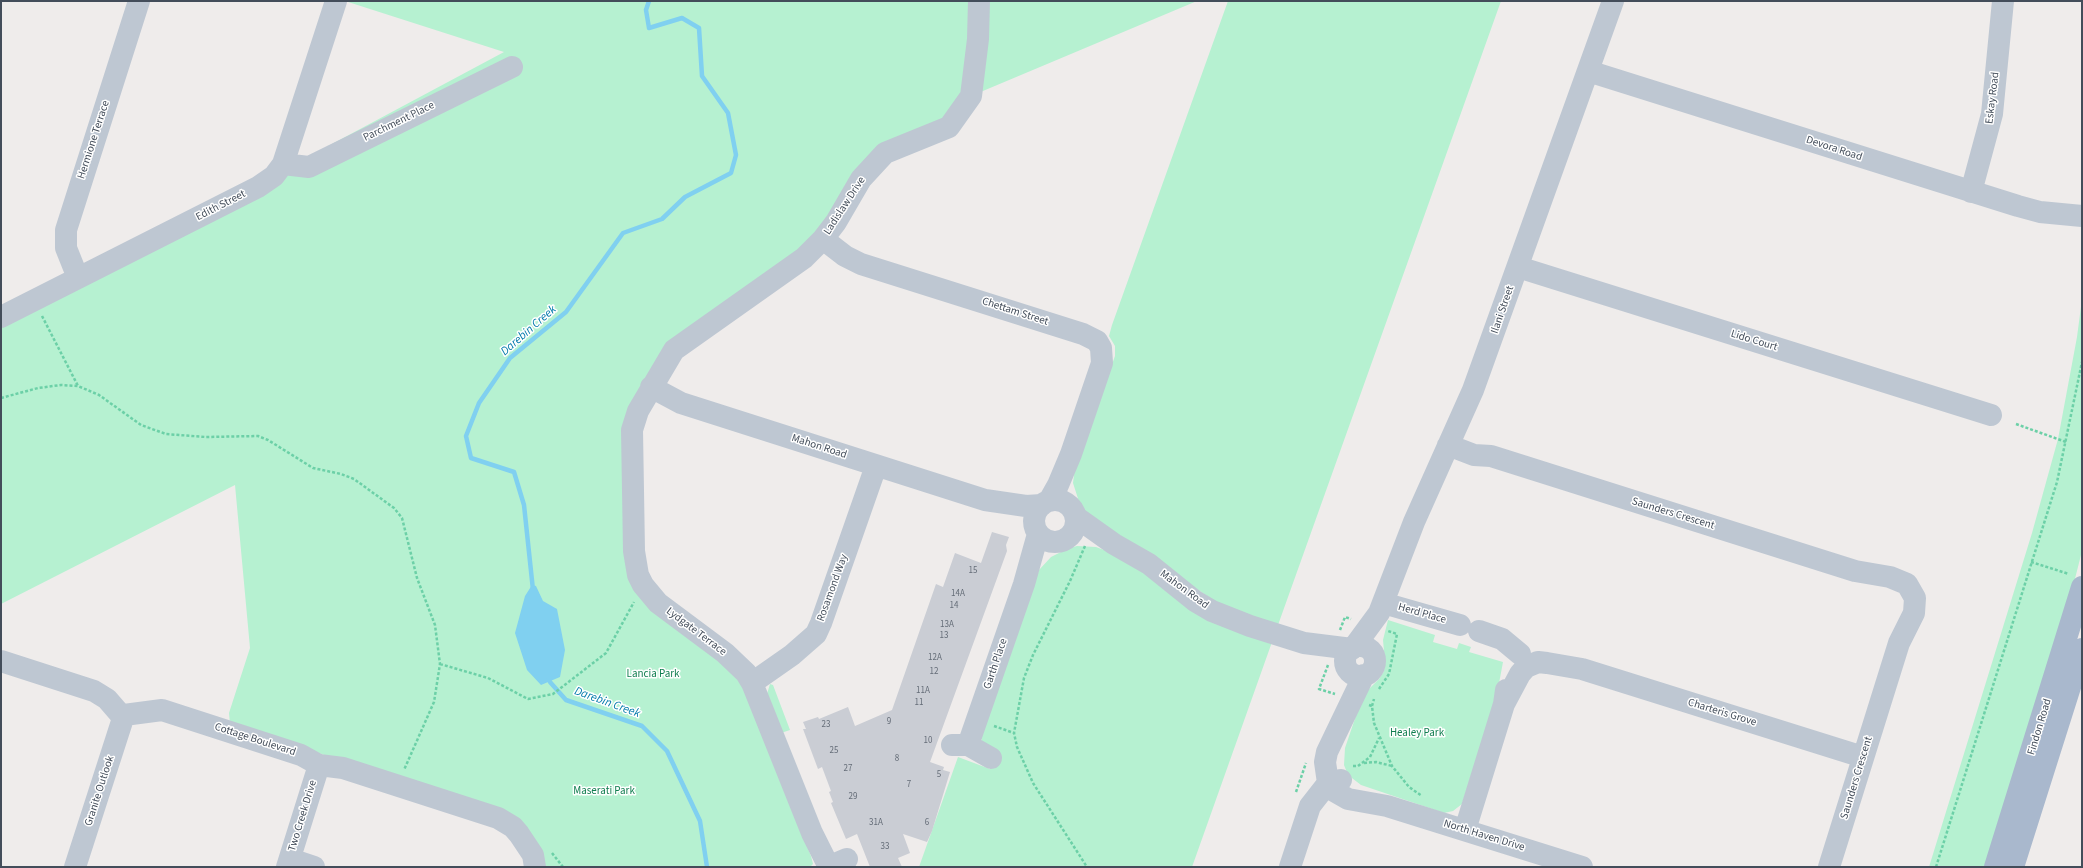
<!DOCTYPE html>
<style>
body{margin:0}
#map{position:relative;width:2083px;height:868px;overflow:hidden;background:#efeceb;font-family:"Source Sans 3",sans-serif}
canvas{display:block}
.frame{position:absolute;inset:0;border:2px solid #434d5a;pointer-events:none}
</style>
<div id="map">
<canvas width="2083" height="868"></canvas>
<div class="frame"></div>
</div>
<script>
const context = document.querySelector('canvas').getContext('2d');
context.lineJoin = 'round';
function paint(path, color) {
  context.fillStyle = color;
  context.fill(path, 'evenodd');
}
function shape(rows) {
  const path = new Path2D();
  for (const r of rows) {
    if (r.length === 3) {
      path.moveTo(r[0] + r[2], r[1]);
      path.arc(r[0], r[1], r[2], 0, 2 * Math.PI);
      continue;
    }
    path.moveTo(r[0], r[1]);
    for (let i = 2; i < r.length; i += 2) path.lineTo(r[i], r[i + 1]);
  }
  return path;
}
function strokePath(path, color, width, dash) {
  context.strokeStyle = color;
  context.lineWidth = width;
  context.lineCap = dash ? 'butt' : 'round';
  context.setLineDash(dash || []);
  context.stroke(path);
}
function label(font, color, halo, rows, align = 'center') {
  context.font = font + ' "Source Sans 3",sans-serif';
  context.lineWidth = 3;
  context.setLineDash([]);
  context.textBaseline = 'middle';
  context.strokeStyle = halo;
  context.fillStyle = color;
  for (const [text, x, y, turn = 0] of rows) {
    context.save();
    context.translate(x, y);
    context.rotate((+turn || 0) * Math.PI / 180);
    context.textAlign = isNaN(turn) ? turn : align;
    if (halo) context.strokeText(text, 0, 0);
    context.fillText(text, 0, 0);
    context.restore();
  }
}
paint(shape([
 [345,1,1197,1,971,96,949,127,885,153,812,239,645,380,626,553,738,676,811,856,813,864,810,867,544,867,537,848,404,781,230,724,229,713,250,648,235,485,1,604,1,327,304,159,504,52],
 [1228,1,1501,1,1278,625,1219,604,1082,511,1073,483,1075,467,1115,356,1115,346,1109,336,1112,325],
 [2082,299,2082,551,2060,638,1985,867,1929,867,2032,533,2058,439,2077,337],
 [1077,546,1096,547,1115,554,1272,642,1192,867,919,867,958,757,990,769,997,752,982,741,980,735,1039,570,1051,557,1067,549],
 [1388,620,1435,635,1433,642,1457,649,1459,643,1471,647,1469,652,1503,662,1497,694,1462,804,1453,811,1444,813,1361,785,1348,775,1344,765,1345,748,1363,695,1379,679,1384,671,1385,662,1383,640],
 [770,684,773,685,790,730,781,733,767,694]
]), '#b6f1d1');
paint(shape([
 [532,585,536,586,543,601,557,609,565,650,560,677,541,685,527,670,515,633,525,596]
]), '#80d0f0');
strokePath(shape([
 [533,590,524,505,514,472,471,458,466,436,479,403,510,358,566,312,623,233,662,219,685,197,731,173,736,155,728,113,702,76,699,28,682,18,649,28,646,10,649,1],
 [548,677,550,682,566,700,642,726,667,751,700,821,707,867]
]), '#80d0f0', 4.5);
paint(shape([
 [992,532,1009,537,1006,545,1007,551,930,762,944,767,943,770,950,772,932,831,927,842,903,834,910,853,898,858,902,867,870,867,857,834,846,839,831,803,833,802,829,792,831,791,822,767,818,769,803,729,806,729,803,722,818,717,819,719,848,707,855,726,892,710,936,584,943,587,955,553,981,563]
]), '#cacdd4');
strokePath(shape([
 [42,316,78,386],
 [1,398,38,388,61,385,78,386,99,395,141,425,166,434,206,437,258,436,268,440,313,468,341,474,354,479,394,508,402,518,417,578,435,625,440,664,434,702,404,770],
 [2016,424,2066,442],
 [1085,546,1070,581,1033,655,1024,678,1014,733,1017,747,1033,783,1087,867],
 [2031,562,2069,574],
 [1340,630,1345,617,1351,619],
 [440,664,488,678,528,699,553,694,606,653,634,602],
 [1328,665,1319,689,1335,694],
 [1379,689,1389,674,1397,634,1388,631],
 [1369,705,1372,706,1374,723,1392,766,1409,787,1422,796],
 [1372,706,1374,699],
 [994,726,1014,733],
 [1364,763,1376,762,1392,766],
 [1353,766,1358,766,1370,757,1379,738],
 [1296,792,1306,763],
 [552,853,563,867],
 [1936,867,2057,482,2082,362]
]), '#6cd0a7', 2.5, [3, 2]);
strokePath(shape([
 [1588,71,2018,206,2040,212,2082,216],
 [283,164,309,167,512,67],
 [1971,192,1992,114,2003,1],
 [823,239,845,256,861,264,1083,334,1097,341,1101,348,1102,363,1071,454,1058,485,1049,501],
 [1518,267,1991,415],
 [78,278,66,248,66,230,139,1],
 [1,317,258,187,274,176,283,164,336,1],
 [651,387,681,403,985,500,1026,506,1042,505],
 [1448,445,1474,455,1491,456,1855,571,1890,577,1907,584,1915,598,1914,613,1899,643,1829,867],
 [1055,521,21],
 [1076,517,1114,544,1149,564,1195,601,1212,611,1250,626,1304,643,1352,649],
 [1383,603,1460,625],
 [1479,631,1502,639,1520,654],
 [1360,661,15],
 [1354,647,1379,613,1414,522,1473,390,1613,1],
 [1,661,94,691,107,699,120,714,124,715,162,710,301,755,319,765,343,768,498,818,513,827,519,834,533,855,535,867],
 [1364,675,1327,752,1325,762,1328,783,1334,791,1348,799,1387,806,1582,867],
 [752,683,792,655,816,634,821,623,876,466],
 [1504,704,1520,674,1526,667,1538,662,1547,663,1582,669,1863,757],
 [952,745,968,745,991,758],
 [968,745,1024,584,1038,534],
 [1465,830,1504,704,1506,690],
 [290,859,314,867],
 [75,867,124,715],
 [287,867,319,765],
 [828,867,847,859],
 [829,867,812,833,752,683,746,673,725,653,658,603,643,585,638,575,634,551,632,430,638,411,674,350,804,258,823,239,836,222,861,179,885,153,949,127,971,96,978,39,979,1],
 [1290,867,1310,806,1328,783,1341,780]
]), '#bec7d2', 22);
strokePath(shape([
 [1995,867,2082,587],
 [2013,867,2082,649]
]), '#a9b8cd', 22);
label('9px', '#656d78', null, [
 ["15",973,571],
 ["14A",958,594],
 ["14",954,606],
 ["13A",947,625],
 ["13",944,636],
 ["12A",935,658],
 ["12",934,672],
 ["11A",923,691],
 ["11",919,703],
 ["9",889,722],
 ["23",826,725],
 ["10",928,741],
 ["25",834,751],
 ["8",897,759],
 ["27",848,769],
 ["5",939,775],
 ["7",909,785],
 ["29",853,797],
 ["31A",876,823],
 ["6",927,823],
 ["33",885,847]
]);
label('11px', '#434d5a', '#fff', [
 ["Eskay Road",1993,98,-83],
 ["Parchment Place",399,122,-26],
 ["Hermione Terrace",94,140,-72],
 ["Devora Road",1834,149,18],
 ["Edith Street",221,206,-27],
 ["Ladislaw Drive",845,206,-57],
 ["Ilani Street",1503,310,-71],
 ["Chettam Street",1015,312,18],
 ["Lido Court",1754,341,17],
 ["Mahon Road",819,447,18],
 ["Saunders Crescent",1673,514,17],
 ["Rosamond Way",833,588,-70],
 ["Mahon Road",1184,590,36],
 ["Herd Place",1422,614,16],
 ["Lydgate Terrace",696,632,37],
 ["Garth Place",996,664,-71],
 ["Charteris Grove",1722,713,17],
 ["Findon Road",2040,727,-73],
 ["Cottage Boulevard",255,740,18],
 ["Saunders Crescent",1857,778,-73],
 ["Granite Outlook",100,791,-72],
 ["Two Creek Drive",303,816,-73],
 ["North Haven Drive",1484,836,17]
]);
label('11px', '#117e50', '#fff', [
 ["Lancia Park",653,675],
 ["Healey Park",1417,734],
 ["Maserati Park",604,792]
]);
label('italic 12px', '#047bac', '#fff', [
 ["Darebin Creek",529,331,-41],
 ["Darebin Creek",607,703,20]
]);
</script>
